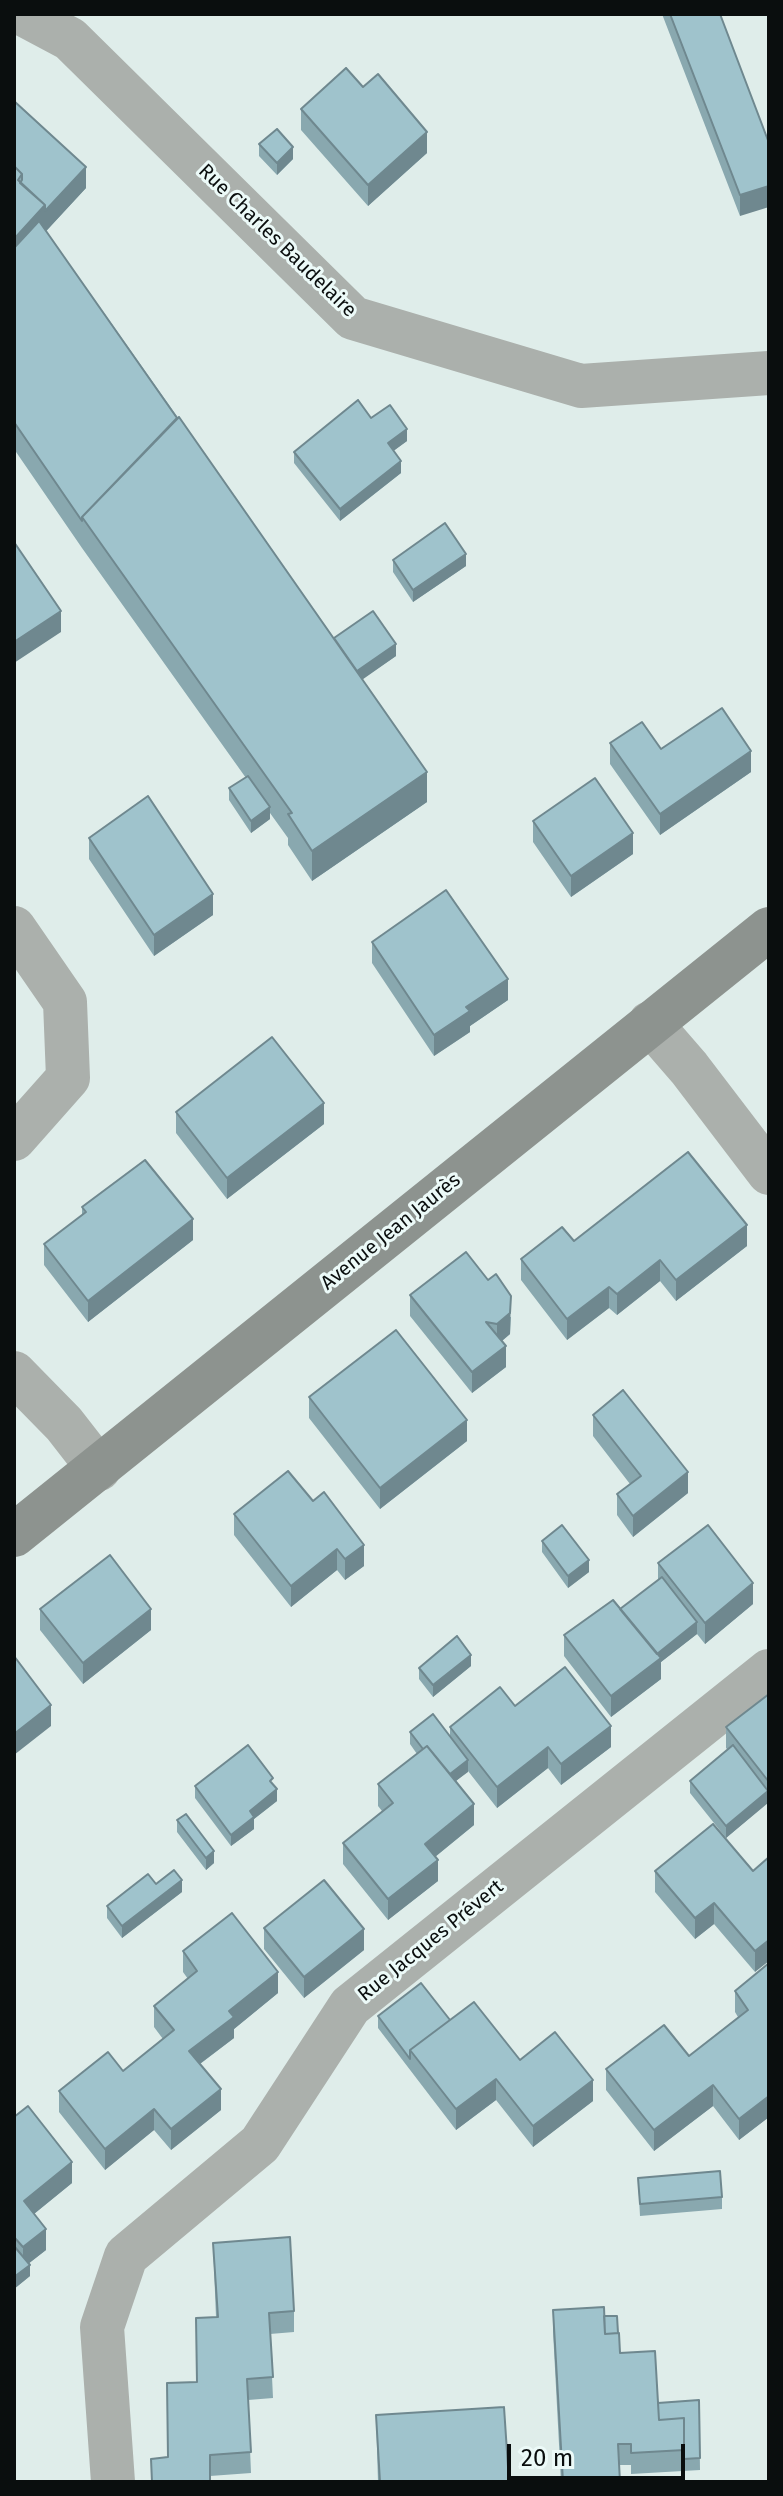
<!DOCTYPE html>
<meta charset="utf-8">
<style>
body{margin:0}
#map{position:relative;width:783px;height:2496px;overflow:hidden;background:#dfedea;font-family:"Fira Sans",sans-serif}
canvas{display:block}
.frame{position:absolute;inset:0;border:16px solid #0a0e0e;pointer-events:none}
.scale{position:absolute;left:507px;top:2444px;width:178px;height:36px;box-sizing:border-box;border:4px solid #0a0e0e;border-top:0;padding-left:10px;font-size:24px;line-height:28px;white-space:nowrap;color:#0a0e0e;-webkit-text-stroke:6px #ecfaf8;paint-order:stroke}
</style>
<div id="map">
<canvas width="783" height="2496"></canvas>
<div class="frame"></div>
<div class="scale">20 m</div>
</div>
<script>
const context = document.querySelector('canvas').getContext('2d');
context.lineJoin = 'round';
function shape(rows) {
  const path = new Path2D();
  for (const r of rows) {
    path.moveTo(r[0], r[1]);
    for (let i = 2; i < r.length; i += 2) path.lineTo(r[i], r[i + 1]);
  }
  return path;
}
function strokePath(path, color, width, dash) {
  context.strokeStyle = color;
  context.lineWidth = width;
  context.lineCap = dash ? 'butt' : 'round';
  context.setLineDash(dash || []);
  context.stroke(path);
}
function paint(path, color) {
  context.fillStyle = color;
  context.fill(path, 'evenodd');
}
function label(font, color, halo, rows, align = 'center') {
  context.font = font + ' "Fira Sans",sans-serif';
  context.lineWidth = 6;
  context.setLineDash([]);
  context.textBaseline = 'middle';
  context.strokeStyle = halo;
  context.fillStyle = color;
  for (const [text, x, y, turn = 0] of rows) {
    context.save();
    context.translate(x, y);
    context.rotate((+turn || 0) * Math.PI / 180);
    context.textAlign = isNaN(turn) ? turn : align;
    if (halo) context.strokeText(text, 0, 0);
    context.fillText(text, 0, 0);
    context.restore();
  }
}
strokePath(shape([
 [23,14,70,39,353,318,581,386,769,373],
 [14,928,65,1002,68,1078,14,1139],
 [650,1023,689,1068,769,1173],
 [14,1373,64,1424,99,1469],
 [113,2482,102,2327,126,2256,260,2144,350,2006,769,1671]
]), '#abb0ac', 44);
strokePath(shape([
 [14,1535,769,929]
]), '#8d938f', 44);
paint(shape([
 [662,14,720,14,769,143,740,216],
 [363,87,427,153,368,206,301,130,301,109],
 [14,101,86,188,46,231,334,638,396,656,362,679,427,802,312,881,288,845,288,838,270,813,270,819,251,833,229,800,229,788,246,778,82,548,14,449],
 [259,144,293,159,277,175,259,156],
 [371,418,407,441,393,451,401,473,340,521,294,463,294,452],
 [393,560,466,566,413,602,393,572],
 [610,743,661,749,751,772,660,835,610,764],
 [533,821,633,854,571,897,533,842],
 [89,838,213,915,154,956,89,859],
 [372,942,508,1000,470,1026,470,1032,434,1056,372,963],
 [176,1112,324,1124,227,1199,176,1133],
 [82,1207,193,1240,88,1322,44,1265,44,1244,82,1215],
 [574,1241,747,1246,676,1301,660,1281,617,1315,609,1308,567,1340,521,1280,521,1259],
 [410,1295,511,1317,510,1334,502,1341,506,1367,472,1393,410,1316],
 [309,1397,467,1441,380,1509,309,1418],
 [593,1415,688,1493,633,1537,617,1515,617,1494,630,1484,593,1436],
 [313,1501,364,1566,345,1580,337,1570,291,1607,234,1535,234,1514],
 [542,1541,589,1572,568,1588,542,1552],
 [658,1563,753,1604,705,1644,697,1634,661,1662,661,1679,611,1717,564,1656,564,1635,620,1609,658,1580],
 [40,1609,151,1630,83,1684,40,1630],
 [471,1666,433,1697,419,1679,419,1668],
 [769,1694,769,1803,768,1802,726,1838,690,1793,690,1781,728,1750,726,1748,726,1727],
 [515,1706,611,1747,561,1785,548,1768,497,1808,468,1771,456,1781,474,1825,435,1857,438,1881,388,1920,343,1864,343,1843,382,1811,378,1806,378,1784,417,1754,410,1744,410,1732,450,1736,450,1727],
 [273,1785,277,1801,254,1819,254,1829,231,1846,195,1798,195,1786],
 [177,1820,214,1863,206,1870,177,1832],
 [769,1857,755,1972,714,1924,695,1939,655,1892,655,1871,753,1871],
 [182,1892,122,1938,107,1918,107,1906],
 [264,1928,364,1950,304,1998,264,1949],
 [183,1951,278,1993,234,2029,234,2038,200,2064,221,2110,171,2150,154,2130,105,2170,59,2112,59,2091,123,2071,163,2039,154,2027,154,2006,188,1979,183,1972],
 [769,1963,769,2117,739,2140,713,2106,654,2151,606,2090,606,2069,689,2056,738,2017,735,2012,735,1991],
 [378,2016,450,2020,593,2101,533,2147,496,2100,456,2130,378,2028],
 [14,2117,72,2183,34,2214,46,2250,29,2263,30,2276,14,2289],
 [638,2178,722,2197,722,2209,640,2216],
 [213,2243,294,2311,294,2332,270,2334,273,2398,248,2400,251,2473,210,2476,210,2482,151,2482,151,2459,168,2457,197,2382,216,2317],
 [553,2310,604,2316,620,2353,658,2403,699,2400,700,2470,631,2474,631,2465,619,2465,620,2482,561,2482,553,2331],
 [376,2415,509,2482,378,2482]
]), '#89a8af');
paint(shape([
 [427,132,427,153,368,206,368,185],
 [293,147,293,159,277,175,277,163],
 [86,167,86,188,14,266,14,239,45,205],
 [769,186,769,207,740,216,740,195],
 [407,429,407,441,388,455,388,443],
 [401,461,401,473,340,521,340,509],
 [466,554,466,566,413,602,413,590],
 [61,611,61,632,14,663,14,642],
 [396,644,396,656,349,689,349,677],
 [751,751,751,772,660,835,660,814],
 [427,772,427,802,312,881,312,851],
 [270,807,270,819,251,833,251,821],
 [633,833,633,854,571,897,571,876],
 [213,894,213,915,154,956,154,935],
 [508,979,508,1000,470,1026,470,1032,434,1056,434,1035,466,1007],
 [324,1103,324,1124,227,1199,227,1178],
 [193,1219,193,1240,88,1322,88,1301],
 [747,1225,747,1246,676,1301,676,1280],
 [660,1260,660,1281,617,1315,617,1294],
 [609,1287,609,1308,567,1340,567,1319],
 [511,1296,510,1334,497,1345,497,1324],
 [506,1346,506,1367,472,1393,472,1372],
 [467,1420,467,1441,380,1509,380,1488],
 [688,1472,688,1493,633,1537,633,1516],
 [364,1545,364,1566,345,1580,345,1559],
 [337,1549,337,1570,291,1607,291,1586],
 [589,1560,589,1572,568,1588,568,1576],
 [753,1583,753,1604,705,1644,705,1623],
 [151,1609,151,1630,83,1684,83,1663],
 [697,1622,697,1634,661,1662,661,1679,611,1717,611,1696,652,1657],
 [471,1655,471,1666,433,1697,433,1685],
 [51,1705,51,1726,14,1755,14,1734],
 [611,1726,611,1747,561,1785,561,1764],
 [548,1747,548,1768,497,1808,497,1787],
 [468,1760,468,1772,445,1789,445,1777],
 [277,1789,277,1801,254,1819,254,1829,231,1846,231,1835,250,1811],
 [768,1791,768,1803,726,1838,726,1826],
 [474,1804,474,1825,425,1865,425,1844],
 [214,1851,214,1863,206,1870,206,1858],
 [438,1860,438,1881,388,1920,388,1899],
 [182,1880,182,1892,122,1938,122,1926],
 [714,1903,714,1924,695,1939,695,1918],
 [364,1929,364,1950,304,1998,304,1977],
 [769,1940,769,1961,755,1972,755,1951],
 [278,1972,278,1993,234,2029,234,2038,189,2072,189,2051,229,2011],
 [496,2079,496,2100,456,2130,456,2109],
 [593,2080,593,2101,533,2147,533,2126],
 [713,2085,713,2106,654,2151,654,2130],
 [221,2089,221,2110,171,2150,171,2129],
 [769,2096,769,2117,739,2140,739,2119],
 [154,2109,154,2130,105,2170,105,2149],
 [72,2162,72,2183,24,2222,24,2201],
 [46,2229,46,2250,23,2268,23,2247],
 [30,2265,30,2276,14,2289,14,2277]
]), '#6f888f');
const building = shape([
 [670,14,720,14,769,143,769,186,740,195,670,14],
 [346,68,363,87,378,74,427,132,368,185,301,109,346,68],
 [14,101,86,167,45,211,45,205,20,183,22,180,22,174,14,166,14,101],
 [277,129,293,147,277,163,259,144,277,129],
 [14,166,22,174,18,180,45,205,14,239,14,166],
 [39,221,177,418,82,517,82,521,14,422,14,248,39,221],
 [358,400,371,418,390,405,407,429,388,443,401,461,340,509,294,452,358,400],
 [179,417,427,772,312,851,288,814,292,813,82,517,179,417],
 [445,523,466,554,413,590,393,560,445,523],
 [14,542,61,611,14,642,14,542],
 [373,611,396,644,357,671,334,638,373,611],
 [722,708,751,751,660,814,610,743,642,722,661,749,722,708],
 [248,776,270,807,251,821,229,788,248,776],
 [595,778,633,833,571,876,533,821,595,778],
 [148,796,213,894,154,935,89,838,148,796],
 [446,890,508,979,466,1007,470,1011,434,1035,372,942,446,890],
 [272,1037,324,1103,227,1178,176,1112,272,1037],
 [688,1152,747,1225,676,1280,660,1260,617,1294,609,1287,567,1319,521,1259,562,1227,574,1241,688,1152],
 [145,1160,193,1219,88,1301,44,1244,86,1212,82,1207,145,1160],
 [466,1252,488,1280,496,1274,511,1296,510,1313,497,1324,486,1322,506,1346,472,1372,410,1295,466,1252],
 [396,1330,467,1420,380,1488,309,1397,396,1330],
 [623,1390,688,1472,633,1516,617,1494,641,1476,593,1415,623,1390],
 [288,1471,313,1501,324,1492,364,1545,345,1559,337,1549,291,1586,234,1514,288,1471],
 [562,1525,589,1560,568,1576,542,1541,562,1525],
 [708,1525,753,1583,705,1623,658,1563,708,1525],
 [110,1555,151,1609,83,1663,40,1609,110,1555],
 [662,1577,697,1622,657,1654,620,1609,662,1577],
 [613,1600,661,1658,611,1696,564,1635,613,1600],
 [457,1636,471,1655,433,1685,419,1668,457,1636],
 [14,1656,51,1705,14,1734,14,1656],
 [565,1667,611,1726,561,1764,548,1747,497,1787,450,1727,500,1687,515,1706,565,1667],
 [769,1694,769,1782,726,1727,769,1694],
 [433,1714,468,1760,450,1774,427,1746,423,1749,410,1732,433,1714],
 [248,1745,273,1778,270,1781,277,1789,250,1811,254,1817,231,1835,195,1786,248,1745],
 [733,1745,768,1791,726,1826,690,1781,733,1745],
 [427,1746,474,1804,425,1844,438,1860,388,1899,343,1843,393,1803,378,1784,427,1746],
 [186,1814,214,1851,206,1858,177,1820,186,1814],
 [713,1824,753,1871,769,1857,769,1940,755,1951,714,1903,695,1918,655,1871,713,1824],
 [174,1870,182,1880,122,1926,107,1906,148,1874,156,1884,174,1870],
 [324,1880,364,1929,304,1977,264,1928,324,1880],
 [232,1913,278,1972,229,2011,234,2017,189,2051,221,2089,171,2129,154,2109,105,2149,59,2091,108,2052,123,2071,174,2030,154,2006,197,1971,183,1951,232,1913],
 [769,1963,769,2096,739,2119,713,2085,654,2130,606,2069,664,2025,689,2056,748,2010,735,1991,769,1963],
 [421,1983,450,2020,410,2050,410,2059,378,2016,421,1983],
 [474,2002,520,2060,555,2032,593,2080,533,2126,496,2079,456,2109,410,2050,474,2002],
 [28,2106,72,2162,24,2201,46,2229,23,2247,14,2237,14,2117,28,2106],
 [720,2171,722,2197,640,2204,638,2178,720,2171],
 [290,2237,294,2311,269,2313,273,2377,247,2379,251,2452,210,2455,210,2482,152,2482,151,2459,168,2457,167,2383,197,2382,196,2318,218,2317,213,2243,290,2237],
 [14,2246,30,2265,14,2277,14,2246],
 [604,2307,605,2334,619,2333,620,2353,655,2351,659,2420,684,2418,684,2450,631,2453,631,2444,618,2444,620,2482,563,2482,553,2310,604,2307],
 [604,2316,617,2316,618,2333,605,2334,604,2316],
 [699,2400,700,2458,684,2459,684,2418,659,2420,658,2403,699,2400],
 [504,2407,509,2482,380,2482,376,2415,504,2407]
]);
paint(building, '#9fc3cc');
strokePath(building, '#6f888f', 2);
label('20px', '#0a0e0e', '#ecfaf8', [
 ["Rue Charles Baudelaire",277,241,44],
 ["Avenue Jean Jaurès",391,1232,-39],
 ["Rue Jacques Prévert",431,1941,-39]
]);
</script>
